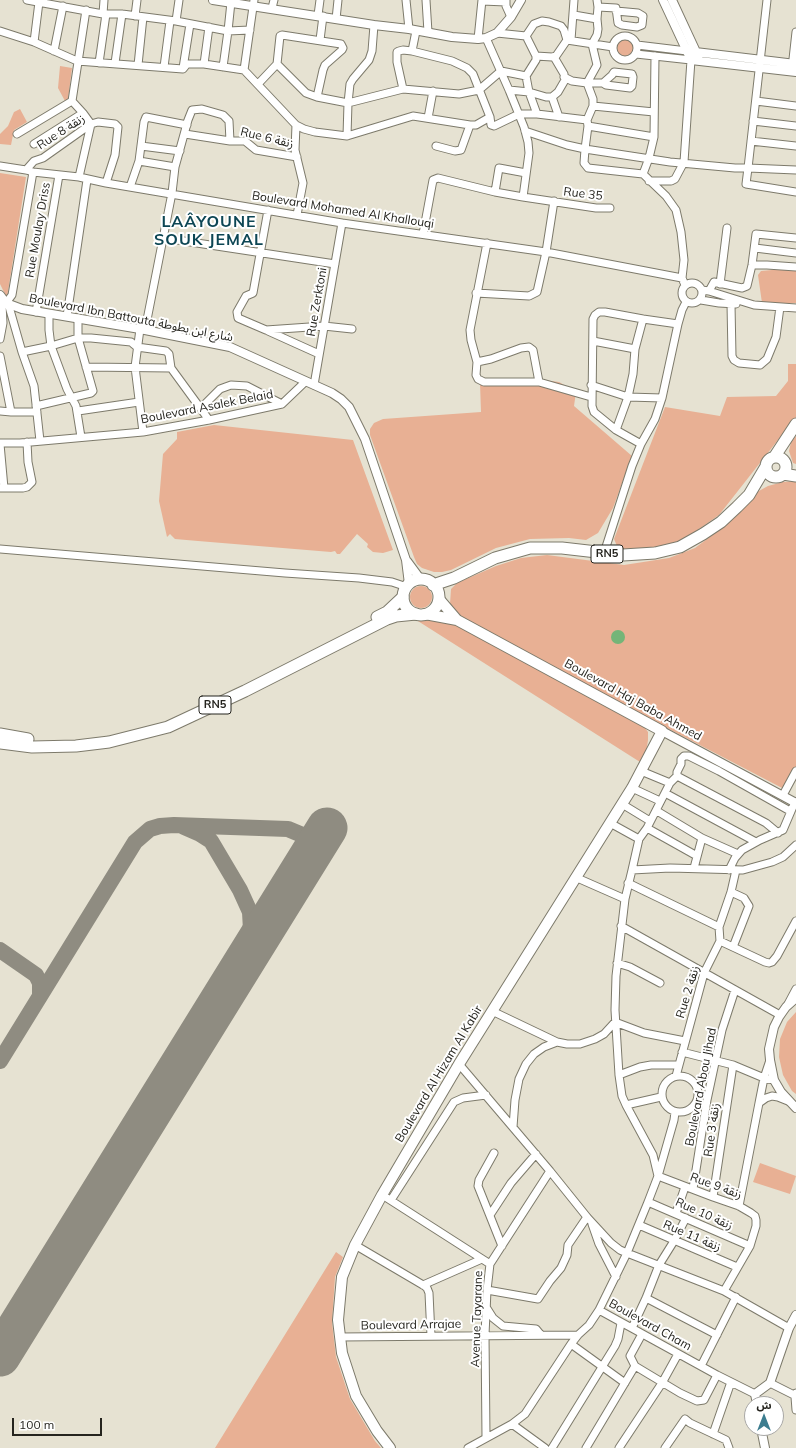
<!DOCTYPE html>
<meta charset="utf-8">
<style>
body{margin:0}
#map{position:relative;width:796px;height:1448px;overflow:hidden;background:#e6e2d2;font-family:Mulish,"Noto Sans Arabic",sans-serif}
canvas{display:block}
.north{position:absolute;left:744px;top:1396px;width:40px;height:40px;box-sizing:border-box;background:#fff;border:1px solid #a8a7a5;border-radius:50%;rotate:0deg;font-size:11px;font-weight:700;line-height:16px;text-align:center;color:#25241e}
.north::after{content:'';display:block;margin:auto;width:14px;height:18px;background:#3c7d8f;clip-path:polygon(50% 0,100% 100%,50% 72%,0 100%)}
.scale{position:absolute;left:12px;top:1418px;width:90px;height:18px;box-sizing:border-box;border:2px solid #25241e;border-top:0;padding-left:5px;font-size:12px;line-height:14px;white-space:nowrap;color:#25241e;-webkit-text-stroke:3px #fff;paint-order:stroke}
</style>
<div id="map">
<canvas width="796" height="1448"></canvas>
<div class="north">ش</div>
<div class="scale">100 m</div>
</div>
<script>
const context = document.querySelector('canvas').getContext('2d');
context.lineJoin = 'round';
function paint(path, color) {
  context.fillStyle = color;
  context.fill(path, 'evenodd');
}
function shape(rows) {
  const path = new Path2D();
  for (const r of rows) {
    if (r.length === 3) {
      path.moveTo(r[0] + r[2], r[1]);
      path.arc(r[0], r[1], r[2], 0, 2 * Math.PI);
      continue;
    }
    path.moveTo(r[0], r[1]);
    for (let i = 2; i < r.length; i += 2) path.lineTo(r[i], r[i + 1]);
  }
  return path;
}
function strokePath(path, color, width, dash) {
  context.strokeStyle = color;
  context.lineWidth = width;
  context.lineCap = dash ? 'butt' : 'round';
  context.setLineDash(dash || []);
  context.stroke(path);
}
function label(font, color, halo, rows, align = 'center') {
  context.font = font + ' Mulish,"Noto Sans Arabic",sans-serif';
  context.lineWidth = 4;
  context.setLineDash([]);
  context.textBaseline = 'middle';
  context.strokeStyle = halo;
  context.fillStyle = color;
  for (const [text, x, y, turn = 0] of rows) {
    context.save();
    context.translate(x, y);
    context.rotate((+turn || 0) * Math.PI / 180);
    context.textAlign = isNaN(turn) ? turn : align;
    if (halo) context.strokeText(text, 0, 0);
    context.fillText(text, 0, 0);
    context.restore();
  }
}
paint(shape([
 [626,48,9],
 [60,66,72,68,68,100,65,101,58,88],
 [20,109,27,122,14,130,11,145,0,144,0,134,8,126,14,112],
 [0,173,26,177,7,298,0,284],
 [783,269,796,270,796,303,762,303,758,275,761,271],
 [788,364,796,364,796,417,719,515,692,534,677,542,658,548,631,550,622,549,617,546,614,539,665,407,720,416,727,397,776,396,788,381],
 [536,379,559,382,576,392,574,406,632,456,613,508,598,533,586,540,569,538,530,539,496,548,451,570,442,572,434,572,422,568,417,564,414,557,370,435,370,429,374,423,383,419,481,412,480,383],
 [214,425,353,440,393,550,383,553,373,552,367,547,368,544,357,534,340,554,337,554,335,551,331,552,198,541,175,539,170,534,167,537,159,501,163,454,177,439,177,432],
 [796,436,796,464,793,463,789,451,791,442],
 [796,481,796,766,784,789,646,717,474,624,453,611,450,604,451,589,457,583,496,566,521,558,547,555,624,565,669,558,695,548,719,530,757,492,768,486,783,482],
 [421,597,11],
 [410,616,451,621,641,723,648,732,648,740,646,753,640,762],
 [796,1012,796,1094,792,1091,783,1075,779,1057,780,1039,787,1022],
 [760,1163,796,1176,790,1194,753,1182],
 [336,1252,343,1257,335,1277,332,1323,336,1357,350,1399,375,1441,381,1448,215,1448]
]), '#e8b094');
paint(shape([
 [618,637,7]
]), '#74b578');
strokePath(shape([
 [184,827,200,834,211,841,240,890,250,912,251,930,252,942,244,962],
 [0,950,36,975,40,983,40,996],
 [0,1061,135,842,150,829,160,826,174,825,288,829,319,842]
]), '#8f8c81', 16);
strokePath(shape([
 [0,1356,327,828]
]), '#8f8c81', 41);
const minor = shape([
 [27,0,103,14,122,14,176,21,228,31,250,30],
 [406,0,409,29],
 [426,0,428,32],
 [506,0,506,6,511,17],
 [597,0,598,7,597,19,598,29,597,35,592,44,597,65,587,83,593,99,593,106,587,120,588,126,585,149,584,163,588,168,643,174],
 [482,1,506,2],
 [598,7,616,8,618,23,622,25,637,27,642,25,643,16,638,13,616,11],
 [272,8,274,0],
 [103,14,104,0],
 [318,15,320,0],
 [574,15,597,19],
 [135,16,137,0],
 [336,19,338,0],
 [176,21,179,0],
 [0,31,34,42,77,61,183,69,187,64,204,64,244,70,296,125,304,129,315,132,347,136,413,116,470,125,476,125,490,117,473,74,467,68,452,61,412,51,403,50,399,51,397,52,397,62,403,89],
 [497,33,526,36],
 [625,48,12],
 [526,36,536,56,552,57,556,56,567,40],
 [526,36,534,24,542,21,549,22,561,26,564,30,567,40],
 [486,38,509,90,524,127,528,142,529,153,523,197],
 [478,39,482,0],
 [320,40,323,16],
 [567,40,613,47],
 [571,40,574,0],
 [34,42,39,2],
 [637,45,687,51],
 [54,51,63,6],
 [412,51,416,31],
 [636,54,691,60,684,162,675,179,671,181,649,181],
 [655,56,654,137,649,158,643,174,666,196,676,210,681,232,684,260,682,278,685,285],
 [99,63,106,14],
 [115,63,122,14],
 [204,64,209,27],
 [277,64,306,93,317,97,348,103,403,89,459,94,479,90,501,71,526,76,536,60,536,56],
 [138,65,143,17],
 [164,67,170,21],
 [223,67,228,31,231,2],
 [183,68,190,24],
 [792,68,796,32],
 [244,70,254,0],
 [526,76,529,92,546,97,552,97,558,92,565,80,564,74,554,57],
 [564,77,572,81,587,83,603,83,606,85,630,88,632,86,633,77,632,74,614,72,612,75,603,83],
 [258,84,277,64,280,36,282,35,341,44,343,48,342,50,325,65,323,70,317,97],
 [509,90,529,92,537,114],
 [552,97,559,117],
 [72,101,86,10],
 [72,101,83,113,91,124,79,177],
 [756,101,796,106],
 [593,106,654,112],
 [490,117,491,125,494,126,519,114,537,114,587,120],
 [428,118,433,91],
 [753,121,796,126],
 [296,125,295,150,303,183,297,215],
 [588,126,654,137],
 [525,131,567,145,585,149,670,162,735,168,748,168,767,0],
 [17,134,72,101],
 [185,134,230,141,245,141,256,150,297,157],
 [347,136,348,103,350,84,353,79,369,60,372,51,374,25],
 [751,141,796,146],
 [34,144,83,113],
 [141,146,180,151],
 [436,146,455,151,461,150,470,125],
 [139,161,175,167],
 [0,166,26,170,33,172,79,177,106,183,342,223,546,252,682,278],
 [26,170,34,161,43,158,91,124,98,122,115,124,118,127,115,155,106,183],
 [796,170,748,168,746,184,796,192],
 [130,187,139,161,144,122,146,117,187,125],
 [495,192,499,168,526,173],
 [268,210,253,293,246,296,237,312,238,318,266,330,324,326,352,329],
 [423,234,433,180,438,178,495,192,523,197,596,208,610,208],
 [164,238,335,264],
 [487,243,470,330,471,340,477,362,476,375,478,379,484,382,539,382],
 [755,248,796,253],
 [752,265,767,265,796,267],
 [692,293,10],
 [720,284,727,228],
 [702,290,709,291,754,305,796,308],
 [709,291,714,282,742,288,747,286,752,265,756,234,796,238],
 [476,293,529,296,537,292,546,252,554,201],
 [701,300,719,303,736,304],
 [8,303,22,352,34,386,40,441],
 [731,304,732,356,734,360,739,363,760,365,767,359,776,337,780,307],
 [0,305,6,303,12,295,33,172],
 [36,312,59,175],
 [49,315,49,330,51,346,67,389,76,406,81,437],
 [67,316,87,180],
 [140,329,135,367,143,432],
 [145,330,172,193,175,167,188,120,192,110,202,109,223,115,229,121,230,141],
 [268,331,319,354],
 [0,339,3,323,2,304],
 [593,341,635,349],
 [22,352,51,346,78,338,91,338,131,342,137,347,166,351,169,354,171,368,209,420],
 [0,356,11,412],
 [477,362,491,359,521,348,529,347,533,350,539,382,591,397],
 [86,367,171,368],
 [314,385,342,223],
 [591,385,628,397,662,398],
 [36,406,91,393,93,391,78,338,78,318],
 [201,408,220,389,231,385,247,386,282,404],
 [0,411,11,412,37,412],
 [78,411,139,402],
 [616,430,628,397,633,374,635,349,643,319],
 [0,443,20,443,143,432,209,420,282,404,305,382],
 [0,444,4,488],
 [641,444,616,430,594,412,592,406,593,319,595,315,599,312,605,312,643,319,678,324],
 [0,488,23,488,27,487,32,482,28,462,27,442],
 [0,549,285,573,359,578,392,582,407,587],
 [604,553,632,466,641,444,655,419,662,398,678,324,682,310,686,302],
 [641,771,670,783],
 [677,776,766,823,778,833],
 [632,788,660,801],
 [665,793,756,842],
 [783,795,796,771],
 [622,804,650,821],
 [657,811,702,838,738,854],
 [610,823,639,839,632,870],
 [647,828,697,856],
 [639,839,647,828,670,783,677,776,677,772,681,764,681,759,684,756,689,756,719,771,790,811],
 [694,868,702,838],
 [729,870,735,858,742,850,760,840,783,830,795,802],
 [575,877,625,899],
 [628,883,719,927],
 [731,892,744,898,749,906,733,947],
 [621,926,780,1015],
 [720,941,765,962,769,963,772,962,777,956,796,921],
 [617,963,630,967,660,983],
 [788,1004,796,989],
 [492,1011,557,1042,567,1044,580,1044,595,1039,604,1034,615,1022,644,1033,685,1041],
 [682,1052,733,1065,764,1078,774,1080],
 [770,1060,764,1078,759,1103,766,1098,772,1096,778,1097,788,1101],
 [459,1064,550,1171,587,1217,611,1243,620,1250,627,1253,648,1202,658,1176,653,1155,626,1105,622,1096,619,1075,615,1010,616,976,625,899,632,870,670,868,743,870,772,862,783,857,796,845],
 [619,1075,640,1067,651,1065,678,1065],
 [680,1094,18],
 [676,1076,704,973,720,941,719,927,731,892,736,870],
 [626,1105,661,1097],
 [675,1112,674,1120,658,1176,713,1197,739,1206,751,1213,755,1216,756,1220,756,1226,750,1246,724,1291],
 [513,1127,515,1100,519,1079,526,1064,534,1054,544,1047,557,1042],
 [494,1153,479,1180,478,1186,502,1246],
 [693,1189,707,1100,722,1030,735,990],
 [713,1197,733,1065],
 [387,1198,490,1264],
 [391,1200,454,1102,463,1098,486,1095],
 [648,1202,750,1246],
 [739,1206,759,1103],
 [676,1213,685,1187],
 [490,1215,511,1183,536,1154],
 [592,1224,599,1244,616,1277],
 [639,1225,737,1267],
 [355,1245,423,1285,427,1288,429,1293,431,1336],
 [423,1285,482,1259],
 [487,1290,538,1299,550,1281,561,1268,567,1255,568,1245,587,1217],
 [646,1298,717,1335],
 [486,1307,493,1318,503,1326,536,1329,541,1335],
 [632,1328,646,1298,659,1265,674,1241,686,1218],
 [642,1334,630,1356,635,1366,680,1393,697,1401,704,1400,717,1375],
 [340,1337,578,1335],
 [571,1344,625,1383],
 [701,1366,736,1297],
 [770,1383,796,1396],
 [796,1393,795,1397,796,1410],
 [755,1394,717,1375,599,1310,627,1253,724,1291,789,1328],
 [512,1424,545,1448],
 [713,1434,731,1382],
 [486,1437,485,1335,487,1290,490,1264,550,1171],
 [468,1448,512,1424,525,1414,571,1344,578,1335,589,1325,599,1310],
 [552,1448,615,1346,618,1339,621,1323],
 [586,1448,635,1366],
 [619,1448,662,1383,678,1354],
 [665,1448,685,1419,690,1423,726,1440,729,1448]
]);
const tertiary = shape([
 [213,0,374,25,409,29,452,37,478,39,486,38,497,33,511,17,521,0],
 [663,0,691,60,796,72],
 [672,0,698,56],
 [687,51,796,64],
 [0,295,6,303,22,309,140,329,230,347,332,393,341,399,349,407,365,439,406,560,409,584],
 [407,561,421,580],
 [662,731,796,803],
 [796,998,786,1007,779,1017,774,1027,769,1049,770,1060,774,1080,781,1092,796,1108],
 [757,1404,755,1394,770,1383,789,1328,796,1315],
 [761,1428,765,1448]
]);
const secondary = shape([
 [439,599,457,620],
 [390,1448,377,1431,356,1396,342,1353,338,1320,342,1277,355,1245,382,1195,459,1064,632,788,662,731,457,620,425,614]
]);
const primary = shape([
 [775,456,796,424],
 [776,467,10],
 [783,474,796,476],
 [421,597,18],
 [433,585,454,578,495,558,530,548,562,548,623,555,655,553,680,547,703,534,721,522,737,507,749,495,765,468]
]);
const trunk = shape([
 [377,617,387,612,403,597],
 [0,734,28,739],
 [0,743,32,747,76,746,109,742,168,727,245,691,387,619,396,616,416,614]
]);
strokePath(minor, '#7d7a6b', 9);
strokePath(tertiary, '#7d7a6b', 10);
strokePath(secondary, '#7d7a6b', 12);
strokePath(primary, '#7d7a6b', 13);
strokePath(trunk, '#7d7a6b', 13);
strokePath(minor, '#fff', 7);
strokePath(tertiary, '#fff', 8);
strokePath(secondary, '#fff', 10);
strokePath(primary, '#fff', 11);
strokePath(trunk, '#fff', 11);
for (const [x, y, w] of [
 [607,554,32],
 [215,705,32]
]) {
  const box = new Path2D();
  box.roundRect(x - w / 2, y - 9, w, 18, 3);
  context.fillStyle = '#fff';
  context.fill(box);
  strokePath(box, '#25241e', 1);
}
label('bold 11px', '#25241e', null, [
 ["RN5",607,554],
 ["RN5",215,705]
]);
label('12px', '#25241e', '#fff', [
 ["Rue 8 زنقة",61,132,-33],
 ["Rue 6 زنقة",267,138,14],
 ["Rue 35",583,194,7],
 ["Boulevard Mohamed Al Khallouqi",343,210,9],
 ["Rue Moulay Driss",38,230,-80],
 ["Rue Zerktoni",317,302,-80],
 ["Boulevard Ibn Battouta شارع ابن بطوطة",131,318,11],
 ["Boulevard Asalek Belaid",207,407,-11],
 ["Boulevard Haj Baba Ahmed",633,700,29],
 ["Rue 2 زنقة",688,992,-73],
 ["Boulevard Al Hizam Al Kabir",439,1074,-59],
 ["Boulevard Abou Jihad",701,1087,-79],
 ["Rue 3 زنقة",712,1130,-82],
 ["Rue 9 زنقة",716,1186,20],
 ["Rue 10 زنقة",704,1214,24],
 ["Rue 11 زنقة",692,1236,23],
 ["Avenue Tayarane",477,1319,-88],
 ["Boulevard Arrajae",411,1325,-1],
 ["Boulevard Cham",650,1325,29]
]);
context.letterSpacing = '1px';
label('bold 16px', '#0d4654', '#fff', [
 ["LAÂYOUNE",209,222],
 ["SOUK JEMAL",209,240]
]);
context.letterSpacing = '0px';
</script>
